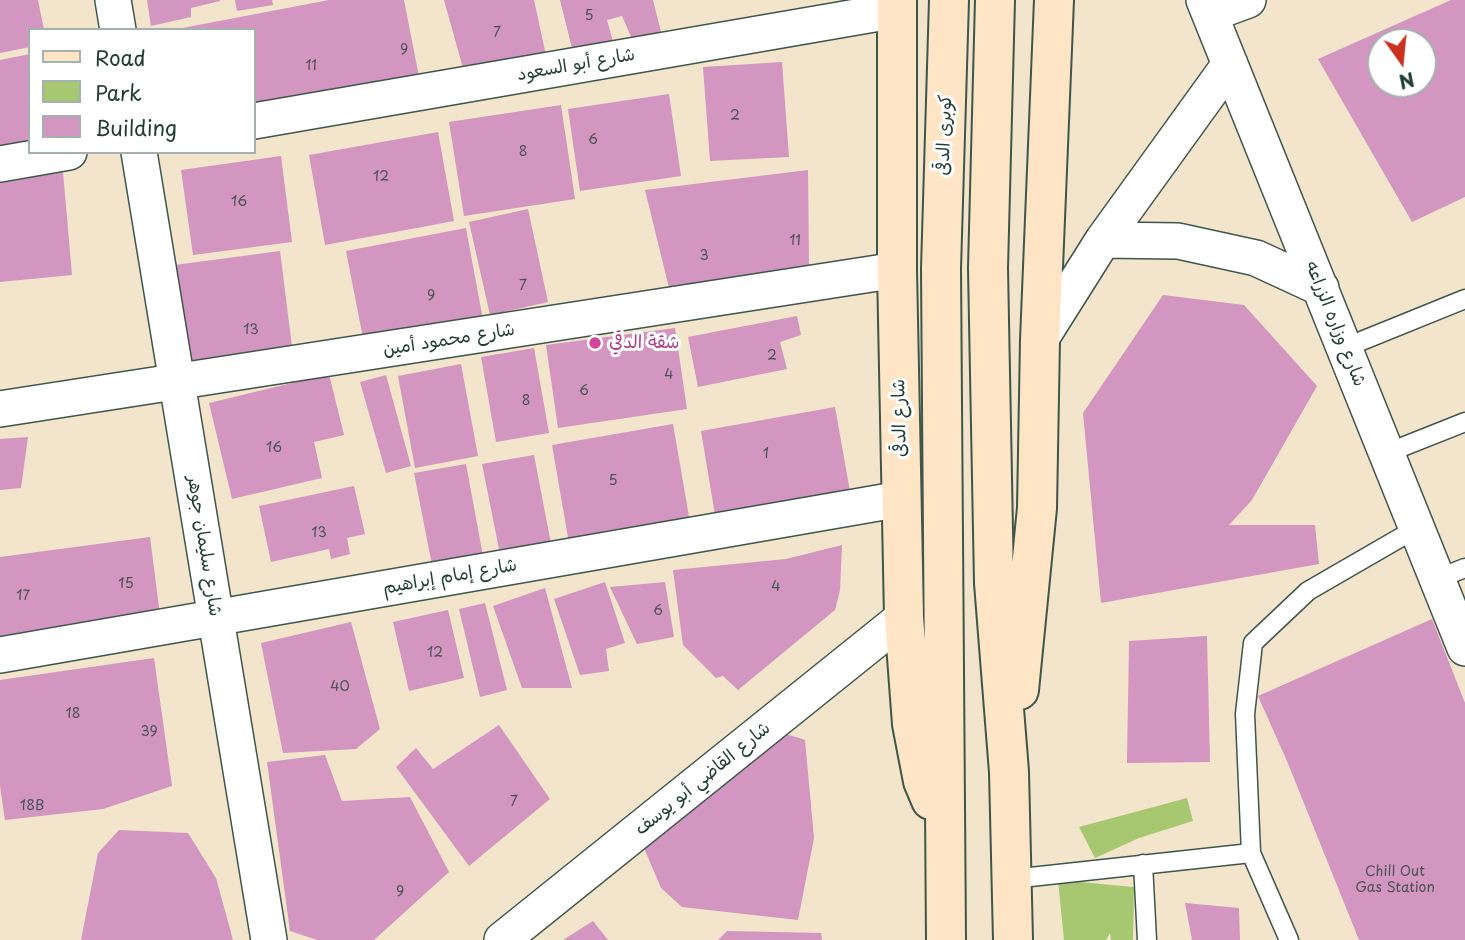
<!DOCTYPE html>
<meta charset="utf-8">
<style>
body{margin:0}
#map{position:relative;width:1465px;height:940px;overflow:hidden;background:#f2e5cb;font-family:"Playpen Sans",sans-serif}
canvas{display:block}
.legend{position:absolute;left:28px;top:28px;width:228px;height:126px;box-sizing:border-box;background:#fff;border:2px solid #a5b1ae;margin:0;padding:9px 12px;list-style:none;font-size:21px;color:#1f3d34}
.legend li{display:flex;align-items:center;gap:14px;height:35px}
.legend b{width:35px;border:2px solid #a5b1ae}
.north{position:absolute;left:1367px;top:28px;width:70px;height:70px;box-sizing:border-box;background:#fff;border:2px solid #a5b1ae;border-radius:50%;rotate:165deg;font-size:19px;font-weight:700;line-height:28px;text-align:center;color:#1f3d34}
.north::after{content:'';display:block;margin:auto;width:24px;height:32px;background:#c8321e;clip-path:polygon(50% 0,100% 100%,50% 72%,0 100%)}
</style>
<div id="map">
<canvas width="1465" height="940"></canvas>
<ul class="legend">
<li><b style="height:9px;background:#fde5c5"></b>Road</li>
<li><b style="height:19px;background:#a7c870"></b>Park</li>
<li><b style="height:19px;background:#d296c1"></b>Building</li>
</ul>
<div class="north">N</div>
</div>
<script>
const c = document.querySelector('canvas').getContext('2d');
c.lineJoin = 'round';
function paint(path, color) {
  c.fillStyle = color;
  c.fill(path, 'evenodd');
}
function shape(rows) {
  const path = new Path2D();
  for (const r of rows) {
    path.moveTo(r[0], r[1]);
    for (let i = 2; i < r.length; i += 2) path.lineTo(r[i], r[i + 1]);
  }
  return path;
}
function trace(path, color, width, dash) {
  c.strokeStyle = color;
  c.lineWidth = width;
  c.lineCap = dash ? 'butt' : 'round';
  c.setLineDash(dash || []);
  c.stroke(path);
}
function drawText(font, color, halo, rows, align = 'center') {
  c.font = font + ' "Playpen Sans","Playpen Sans Arabic",sans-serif';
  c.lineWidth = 6;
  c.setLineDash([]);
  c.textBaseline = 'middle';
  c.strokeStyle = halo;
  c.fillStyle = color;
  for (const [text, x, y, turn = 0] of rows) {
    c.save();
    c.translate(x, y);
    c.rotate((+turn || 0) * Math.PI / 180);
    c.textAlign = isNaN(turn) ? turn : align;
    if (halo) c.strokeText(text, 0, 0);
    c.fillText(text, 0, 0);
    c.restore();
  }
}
const green = shape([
 [1187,798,1193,821,1139,838,1095,858,1079,827],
 [1058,880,1134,887,1133,940,1111,940,1110,933,1106,940,1064,940]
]);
const building = shape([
 [0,0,38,0,44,30,30,30,30,47,0,53],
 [147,0,220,0,220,1,191,8,191,17,151,26],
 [235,0,272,0,273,5,237,11],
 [329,0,404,0,420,82,254,109,254,30,172,30],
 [444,0,534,0,547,60,466,79],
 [560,0,653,0,662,36,632,39,622,16,607,20,614,45,573,52],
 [1451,0,1465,0,1465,197,1412,222,1318,59],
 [1381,42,1423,42,1423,84,1381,84],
 [30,54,30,150,0,156,0,60],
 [782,62,789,157,710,161,703,67],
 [669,94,681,176,580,191,568,109],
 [561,105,575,199,464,216,449,122],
 [438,132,454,221,325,245,309,155],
 [281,156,292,242,193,255,181,170],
 [808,170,809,266,671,296,645,190],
 [63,172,72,275,0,282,0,183],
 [528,209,548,302,490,315,469,222],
 [466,228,483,320,364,343,346,251],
 [280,251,292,347,187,362,175,265],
 [1163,295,1244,305,1317,386,1252,500,1229,525,1315,525,1319,564,1101,603,1083,413],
 [797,316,801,335,780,342,787,369,698,387,688,337],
 [675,328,687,409,558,428,546,345],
 [534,348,549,433,496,442,481,357],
 [461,364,478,456,415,468,398,376],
 [329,374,344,435,314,442,322,478,232,499,209,403],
 [386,375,411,466,386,473,360,382],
 [835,407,851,497,716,521,701,431],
 [673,424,691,528,570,549,552,445],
 [28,437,21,488,0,490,0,439],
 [534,455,552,549,501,559,482,464],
 [466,464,483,556,432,565,414,473],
 [354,486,365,534,347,538,350,554,331,559,329,549,271,562,259,506],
 [150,537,161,623,0,645,0,557],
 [842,545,840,590,835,610,738,690,723,676,716,678,683,645,673,570,786,559],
 [605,582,625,643,606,649,609,671,580,675,554,599],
 [665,582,674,637,637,644,610,587],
 [545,588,572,688,522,688,493,606],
 [485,603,507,690,480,697,459,609],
 [448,610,464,678,409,691,393,622],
 [1432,619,1465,703,1465,940,1359,940,1287,761,1258,696],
 [351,622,380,729,356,749,283,753,261,643],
 [1207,636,1210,762,1127,763,1129,641],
 [154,658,172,786,103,809,5,820,0,786,0,680],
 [499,725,550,799,469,866,396,767,416,748,433,769],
 [783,733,805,740,814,838,798,920,682,907,661,888,644,848],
 [325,755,342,801,410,797,449,872,374,940,317,940,290,931,267,762],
 [119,830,188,833,216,878,233,940,81,940,98,853],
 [1185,903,1239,908,1240,940,1192,940],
 [593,921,608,940,563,940],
 [727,931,821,933,822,940,718,940]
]);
const lane = shape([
 [1344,348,1465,299],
 [1387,453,1465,422],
 [1437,579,1465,568],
 [1143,864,1147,940],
 [1012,879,1251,853],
 [1289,940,1251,853,1245,714,1253,643,1308,591,1417,528]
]);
const street = shape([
 [113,0,118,30],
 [1204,0,1465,648],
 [1210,14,1248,0],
 [254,121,897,10],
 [139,152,269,940],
 [0,164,69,152],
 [1103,240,1230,64],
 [1040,340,1103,240,1178,241,1256,258,1321,288],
 [0,409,897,270],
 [0,655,901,499],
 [502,940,904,617]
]);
const secondary = shape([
 [897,0,897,270,904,617,912,724,923,781,931,800],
 [995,0,988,268,994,583,1009,772,1013,940],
 [1019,690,1037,508,1040,340,1054,0],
 [946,940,941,269,949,0]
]);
const markers = [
 [595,343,7,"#d1479c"]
];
const numberNames = [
 ["5",589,16],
 ["7",497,33],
 ["9",404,50],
 ["11",311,66],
 ["2",735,116],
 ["6",593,140],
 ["8",523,152],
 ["12",381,177],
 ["16",239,202],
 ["11",795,241],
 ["3",704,256],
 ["7",523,286],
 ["9",431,296],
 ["13",251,330],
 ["2",772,356],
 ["4",669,375],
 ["6",584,391],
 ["8",526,401],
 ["16",274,448],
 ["1",766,454],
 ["5",613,481],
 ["13",319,533],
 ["15",126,584],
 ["4",776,587],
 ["17",23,596],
 ["6",658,611],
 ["12",435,653],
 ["40",340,687],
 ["18",73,714],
 ["39",149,732],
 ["7",514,802],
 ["18B",32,806],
 ["Chill Out",1395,872],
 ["Gas Station",1395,888],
 ["9",400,892]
];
const streetNames = [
 ["شارع أبو السعود",576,65,-10],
 ["كوبرى الدقى",945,135,-88],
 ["شارع وزاره الزراعه",1335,324,68],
 ["شارع محمود أمين",449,340,-9],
 ["شارع الدقى",900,418,-91],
 ["شارع سليمان جوهر",204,546,81],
 ["شارع إمام إبراهيم",450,577,-10],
 ["شارع القاضي أبو يوسف",703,779,-39]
];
const hotelNames = [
 ["شقة الدقي",609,343]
];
paint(green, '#a7c870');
paint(building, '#d296c1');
trace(lane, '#3f564b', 21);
trace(street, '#3f564b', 38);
trace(secondary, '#3f564b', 42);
trace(lane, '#fff', 18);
trace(street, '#fff', 35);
trace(secondary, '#fde5c5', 38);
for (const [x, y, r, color] of markers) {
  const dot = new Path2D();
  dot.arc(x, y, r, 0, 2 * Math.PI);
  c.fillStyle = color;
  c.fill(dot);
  trace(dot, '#fff', 2.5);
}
drawText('14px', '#4c5357', null, numberNames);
drawText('18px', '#1f3d34', '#fff', streetNames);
drawText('18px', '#b23c85', '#fff', hotelNames, 'left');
</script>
